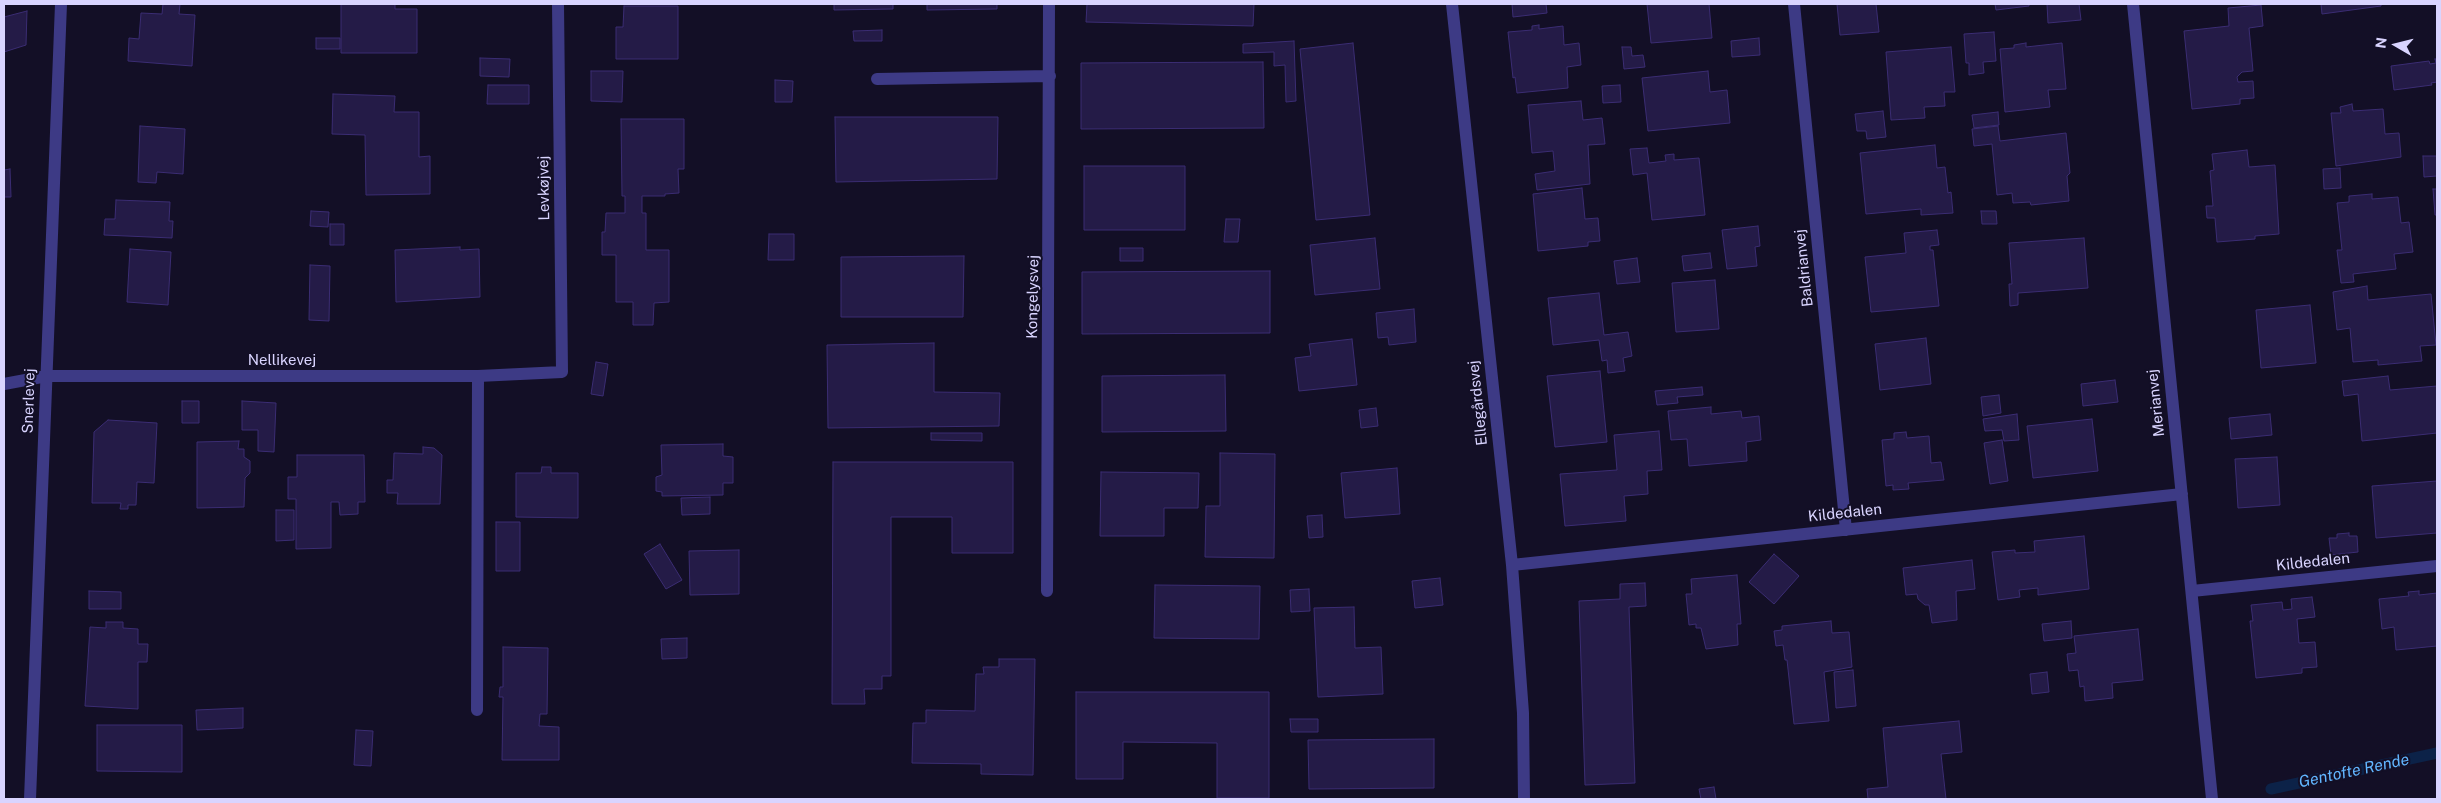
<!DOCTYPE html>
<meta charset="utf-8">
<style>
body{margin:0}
#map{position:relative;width:2441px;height:803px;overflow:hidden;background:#130f26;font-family:"Public Sans",sans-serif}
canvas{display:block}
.frame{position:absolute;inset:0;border:5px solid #d9d4ff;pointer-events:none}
.north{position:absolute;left:2371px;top:20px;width:50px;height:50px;-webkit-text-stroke:4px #130f26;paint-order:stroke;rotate:278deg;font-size:14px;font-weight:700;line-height:20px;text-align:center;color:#d9d4ff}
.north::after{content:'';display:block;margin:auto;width:18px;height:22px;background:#d9d4ff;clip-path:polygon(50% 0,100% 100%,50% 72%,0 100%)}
</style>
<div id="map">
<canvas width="2441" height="803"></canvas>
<div class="frame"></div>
<div class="north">N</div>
</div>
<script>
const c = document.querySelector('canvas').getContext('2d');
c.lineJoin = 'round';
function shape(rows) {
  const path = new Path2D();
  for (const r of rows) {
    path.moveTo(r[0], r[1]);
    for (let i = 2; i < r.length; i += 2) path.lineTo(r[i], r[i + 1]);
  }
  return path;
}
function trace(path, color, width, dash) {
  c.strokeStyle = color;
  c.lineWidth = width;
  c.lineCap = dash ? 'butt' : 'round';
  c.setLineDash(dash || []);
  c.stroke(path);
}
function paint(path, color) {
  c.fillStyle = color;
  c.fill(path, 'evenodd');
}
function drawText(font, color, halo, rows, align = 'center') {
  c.font = font + ' "Public Sans",sans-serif';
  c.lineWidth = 4;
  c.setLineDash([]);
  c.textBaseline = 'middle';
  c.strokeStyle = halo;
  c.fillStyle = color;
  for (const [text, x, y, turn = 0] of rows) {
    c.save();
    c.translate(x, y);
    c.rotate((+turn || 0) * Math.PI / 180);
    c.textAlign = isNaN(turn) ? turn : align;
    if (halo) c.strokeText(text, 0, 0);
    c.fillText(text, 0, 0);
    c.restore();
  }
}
const stream = shape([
 [2271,789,2437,753]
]);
const building = shape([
 [163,4,180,4,179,14,195,15,192,66,128,61,129,38,139,39,141,13,162,14,163,4],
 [341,4,395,4,395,9,417,9,417,53,341,53,341,4],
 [834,4,893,4,893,9,834,10,834,4],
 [927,4,997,4,997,9,927,10,927,4],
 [1087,4,1254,4,1253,26,1086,22,1087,4],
 [1512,4,1546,4,1547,13,1513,17,1512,4],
 [1647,4,1709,4,1712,38,1651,43,1647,4],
 [1837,4,1876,4,1879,32,1840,35,1837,4],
 [1995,4,2029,4,2029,6,1996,10,1995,4],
 [2047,4,2079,4,2081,20,2048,23,2047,4],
 [2321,4,2381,4,2381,6,2322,14,2321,4],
 [2261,5,2263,26,2249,28,2253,71,2242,72,2237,77,2238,82,2253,81,2254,98,2240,99,2240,104,2192,109,2184,31,2229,26,2228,8,2261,5],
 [624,6,678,6,678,59,616,59,616,27,623,27,624,6],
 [27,11,26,45,4,52,4,17,27,11],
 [1539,25,1539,29,1563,26,1564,45,1579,43,1581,65,1567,67,1568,88,1517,93,1515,77,1513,78,1508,32,1532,30,1532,26,1539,25],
 [882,30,882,41,854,41,853,31,882,30],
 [1994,32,1996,61,1983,62,1984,73,1969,75,1969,63,1966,63,1964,34,1994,32],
 [316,38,340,38,340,49,316,49,316,38],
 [1759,38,1760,55,1732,57,1731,41,1759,38],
 [1294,41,1296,101,1286,102,1285,65,1274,66,1274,52,1243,53,1243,44,1294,41],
 [1353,43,1370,215,1316,220,1300,49,1353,43],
 [2026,43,2026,47,2062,43,2066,89,2048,90,2050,107,2005,112,2000,49,2014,48,2014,45,2026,43],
 [1622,47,1631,47,1632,56,1643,55,1645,67,1624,69,1622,47],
 [1951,47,1955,92,1944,92,1945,106,1924,107,1925,118,1891,120,1886,52,1951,47],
 [480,58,510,59,509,77,480,76,480,58],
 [2435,59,2437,59,2437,82,2431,83,2432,85,2394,90,2391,66,2429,61,2430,64,2436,63,2435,59],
 [1263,62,1264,128,1081,129,1081,63,1263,62],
 [591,71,623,71,622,102,591,101,591,71],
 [1708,71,1710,92,1727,90,1730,123,1648,131,1642,78,1708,71],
 [775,80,793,81,792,102,775,102,775,80],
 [488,85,529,85,529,104,487,104,488,85],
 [1620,85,1621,102,1603,103,1602,86,1620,85],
 [333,94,395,96,394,112,419,112,419,157,430,156,430,194,366,195,365,135,332,134,333,94],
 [1581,101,1583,120,1602,118,1605,144,1588,145,1590,184,1537,190,1535,174,1555,171,1553,151,1532,153,1528,105,1581,101],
 [2352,104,2353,111,2383,109,2385,134,2399,133,2401,157,2336,166,2331,113,2341,113,2340,107,2352,104],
 [1883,111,1886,137,1867,139,1866,131,1857,131,1855,114,1883,111],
 [1998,112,1999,125,1974,128,1972,115,1998,112],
 [835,117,998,117,997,179,836,182,835,117],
 [621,119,684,119,684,169,678,169,679,193,665,194,665,196,642,196,642,213,646,213,646,250,669,250,669,302,654,303,653,325,633,325,633,302,616,302,616,255,602,255,602,232,605,232,606,213,625,213,625,196,622,196,621,119],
 [140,126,185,129,183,174,157,172,156,183,138,182,140,126],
 [1998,126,2000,141,2066,133,2070,173,2067,176,2069,201,2031,205,2030,202,2013,203,2012,193,1997,195,1992,144,1974,146,1972,129,1998,126],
 [1935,145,1937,168,1945,167,1948,193,1951,192,1953,213,1921,215,1921,209,1866,214,1860,153,1935,145],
 [1647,148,1649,163,1666,161,1665,155,1674,154,1674,160,1699,158,1705,215,1652,220,1647,173,1633,175,1630,149,1647,148],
 [2247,150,2249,167,2275,165,2279,234,2255,236,2255,239,2217,242,2215,218,2207,218,2206,206,2213,206,2210,171,2214,170,2212,154,2247,150],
 [2423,156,2437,156,2437,176,2424,177,2423,156],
 [1084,166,1185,166,1185,230,1084,230,1084,166],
 [2340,168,2341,188,2324,189,2323,169,2340,168],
 [10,169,11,197,4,197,4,170,10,169],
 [1582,188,1585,219,1598,218,1600,241,1588,242,1588,246,1538,251,1533,194,1582,188],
 [2433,189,2437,189,2437,215,2435,215,2433,189],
 [2372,194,2372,199,2398,197,2401,223,2409,222,2413,252,2394,254,2396,269,2353,274,2354,282,2341,283,2337,250,2342,250,2337,203,2349,202,2349,196,2372,194],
 [116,200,170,202,169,221,173,221,172,238,104,235,105,219,115,219,116,200],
 [311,211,329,212,328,227,310,226,311,211],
 [1981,211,1996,211,1997,224,1982,224,1981,211],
 [1226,219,1240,219,1238,242,1224,242,1226,219],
 [330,224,344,224,344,245,330,245,330,224],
 [1758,226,1760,246,1755,247,1757,266,1727,269,1722,230,1758,226],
 [1937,230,1939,245,1930,246,1930,250,1933,250,1939,306,1871,312,1865,257,1906,253,1904,233,1937,230],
 [769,234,794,234,794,260,768,260,769,234],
 [1375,238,1380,289,1315,295,1310,245,1375,238],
 [2084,238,2088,288,2018,293,2018,305,2010,306,2009,284,2012,284,2009,243,2084,238],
 [460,247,460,250,479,249,480,297,396,302,395,250,460,247],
 [1120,248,1143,248,1143,261,1120,261,1120,248],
 [130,249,171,252,168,305,127,302,130,249],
 [1710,253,1712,268,1684,271,1682,256,1710,253],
 [964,256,963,317,841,317,841,257,964,256],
 [1637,258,1640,282,1617,284,1614,261,1637,258],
 [310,265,330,266,329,321,309,320,310,265],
 [1270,271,1270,333,1082,334,1082,272,1270,271],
 [1715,280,1719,329,1676,332,1672,283,1715,280],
 [2367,286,2368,300,2431,294,2436,345,2420,346,2422,361,2378,365,2378,360,2353,362,2350,328,2337,330,2333,292,2367,286],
 [1599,293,1604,335,1628,332,1632,356,1623,358,1625,371,1608,373,1607,360,1602,361,1599,340,1553,345,1548,298,1599,293],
 [2310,305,2316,363,2261,368,2256,310,2310,305],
 [1414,309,1416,342,1389,345,1388,337,1378,338,1376,313,1414,309],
 [1926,338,1931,384,1880,390,1875,344,1926,338],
 [1352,339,1357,385,1299,391,1295,358,1311,356,1309,344,1352,339],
 [934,343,934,392,1000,393,999,426,828,428,827,345,934,343],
 [596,362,608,364,603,396,591,394,596,362],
 [1600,371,1607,442,1555,447,1547,376,1600,371],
 [1225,375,1226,431,1102,432,1102,376,1225,375],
 [2388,376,2390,390,2437,386,2437,433,2362,441,2358,394,2344,396,2342,381,2388,376],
 [2115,380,2118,402,2083,406,2081,384,2115,380],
 [1702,387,1703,395,1677,397,1678,403,1657,405,1655,391,1702,387],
 [1999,395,2001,413,1983,416,1981,397,1999,395],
 [182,401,199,401,199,423,182,423,182,401],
 [242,401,276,403,274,452,258,451,258,430,242,430,242,401],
 [1711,407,1711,414,1741,411,1742,418,1759,416,1761,440,1746,442,1747,461,1689,466,1687,439,1671,440,1668,411,1711,407],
 [1376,408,1378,426,1361,428,1359,410,1376,408],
 [2017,414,2019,440,2004,441,2002,430,1985,431,1983,419,2017,414],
 [2270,414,2272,435,2231,439,2229,418,2270,414],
 [2092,419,2098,471,2033,478,2027,426,2092,419],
 [108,420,157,423,154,483,137,482,136,505,128,505,128,509,120,509,121,503,92,503,94,432,108,420],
 [1659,431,1662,470,1647,471,1648,494,1624,496,1626,521,1565,526,1560,474,1617,470,1614,435,1659,431],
 [1906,432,1907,438,1929,436,1931,463,1941,462,1944,480,1908,483,1909,489,1893,490,1893,485,1886,486,1882,440,1894,439,1894,433,1906,432],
 [931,433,982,433,982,441,931,440,931,433],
 [2002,440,2008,481,1990,484,1984,443,2002,440],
 [239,441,238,449,244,449,244,457,250,461,250,473,245,478,244,507,197,508,197,442,239,441],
 [723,444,723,456,733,457,733,483,723,483,723,495,662,496,662,492,656,491,656,477,662,475,661,445,723,444],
 [423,447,434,448,442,455,440,504,397,504,398,493,387,493,387,480,393,480,394,453,423,454,423,447],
 [1220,453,1275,454,1274,558,1205,557,1206,506,1220,506,1220,453],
 [297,455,364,455,365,502,358,502,358,514,340,515,339,502,331,502,331,548,296,549,296,499,288,499,288,477,297,477,297,455],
 [2277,457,2280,505,2238,508,2235,459,2277,457],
 [833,462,1013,462,1013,553,952,553,952,517,891,517,891,676,882,676,882,689,864,689,865,704,832,704,833,462],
 [542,467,551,467,551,473,578,473,578,518,516,517,516,473,541,473,542,467],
 [1397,468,1400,514,1345,518,1341,473,1397,468],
 [1101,472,1199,473,1198,508,1164,508,1164,536,1100,536,1101,472],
 [2437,481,2437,533,2376,538,2372,486,2437,481],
 [710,497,710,514,682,515,681,498,710,497],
 [276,510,294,510,294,540,276,541,276,510],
 [1322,515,1323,537,1309,538,1307,516,1322,515],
 [496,522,520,522,520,571,496,571,496,522],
 [2349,533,2349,536,2357,536,2358,552,2331,555,2329,538,2337,538,2337,534,2349,533],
 [2084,536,2089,589,2038,595,2038,588,2019,590,2020,597,1998,600,1992,552,2015,550,2015,553,2035,552,2034,541,2084,536],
 [660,544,682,580,666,589,644,554,660,544],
 [739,550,739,594,690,595,689,551,739,550],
 [1774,554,1799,576,1774,604,1749,582,1774,554],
 [1972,560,1975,589,1956,591,1957,620,1932,623,1929,605,1925,605,1918,599,1917,594,1906,595,1903,568,1972,560],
 [1737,575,1741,624,1737,624,1738,645,1706,649,1701,628,1696,628,1696,624,1689,625,1686,594,1692,594,1691,579,1737,575],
 [1440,578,1443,605,1415,608,1412,581,1440,578],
 [1645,583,1646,606,1629,607,1635,783,1585,785,1579,601,1620,599,1620,584,1645,583],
 [1155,585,1260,586,1259,639,1154,638,1155,585],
 [1309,589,1310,611,1291,612,1290,590,1309,589],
 [89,591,121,592,121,609,89,609,89,591],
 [2419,591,2419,595,2437,593,2437,646,2396,650,2394,627,2382,629,2379,599,2409,596,2408,592,2419,591],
 [2312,597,2315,617,2297,619,2299,643,2315,642,2317,667,2302,668,2302,673,2256,678,2250,621,2253,621,2251,605,2282,602,2283,610,2292,609,2291,599,2312,597],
 [1354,607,1355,648,1381,647,1383,694,1318,697,1314,608,1354,607],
 [1831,621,1832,633,1849,632,1852,667,1824,672,1829,721,1794,724,1787,660,1785,660,1783,645,1776,646,1774,631,1782,630,1782,626,1831,621],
 [2071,621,2072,638,2044,641,2042,624,2071,621],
 [106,622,123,622,123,628,138,629,138,644,148,644,147,662,138,662,138,709,85,706,90,627,106,628,106,622],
 [2138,629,2143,680,2112,683,2113,698,2085,701,2084,686,2080,687,2078,670,2069,671,2067,654,2076,653,2074,636,2138,629],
 [687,638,687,658,662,659,661,639,687,638],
 [503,647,548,648,547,714,540,714,539,726,559,727,559,760,502,760,503,697,499,697,500,687,503,687,503,647],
 [999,659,1035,659,1033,775,981,774,981,764,912,763,913,723,926,723,926,710,975,711,976,674,984,674,983,667,999,667,999,659],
 [1853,670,1856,706,1836,708,1834,672,1853,670],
 [2047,672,2049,692,2032,694,2030,674,2047,672],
 [1076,692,1269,692,1269,798,1217,798,1217,743,1123,742,1123,779,1076,779,1076,692],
 [243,708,243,728,197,730,196,710,243,708],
 [1290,719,1318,719,1318,732,1291,732,1290,719],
 [1959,721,1962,752,1941,754,1946,799,1868,799,1867,789,1888,787,1883,728,1959,721],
 [97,725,182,725,182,772,97,771,97,725],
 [356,730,373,731,371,766,354,765,356,730],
 [1434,739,1434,788,1309,789,1308,740,1434,739],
 [1714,787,1716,799,1701,799,1699,789,1714,787]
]);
const minor = shape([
 [1452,4,1512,565,1523,713,1524,799],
 [1794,4,1846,530],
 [2133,4,2212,799],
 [877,79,1050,76],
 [4,384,47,376,478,376,562,372,558,4],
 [1512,565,2182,494],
 [1047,591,1049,4],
 [2192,591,2437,566],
 [477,710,478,376],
 [30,799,61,4]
]);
const streetNames = [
 ["Levkøjvej",544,188,-91],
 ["Baldrianvej",1804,268,-96],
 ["Kongelysvej",1033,297,-89],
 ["Nellikevej",282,360],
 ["Snerlevej",29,401,-88],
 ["Ellegårdsvej",1478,403,-96],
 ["Merianvej",2156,403,-96],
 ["Kildedalen",1845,513,-6],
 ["Kildedalen",2313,562,-6]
];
const waterNames = [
 ["Gentofte Rende",2354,771,-12]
];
trace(stream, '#0c2248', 11);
paint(building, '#241b47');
trace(building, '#3b2d73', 1);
trace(minor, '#3d3a85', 12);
drawText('15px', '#d9d4ff', '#130f26', streetNames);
drawText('italic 16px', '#62b6ff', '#130f26', waterNames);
</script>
